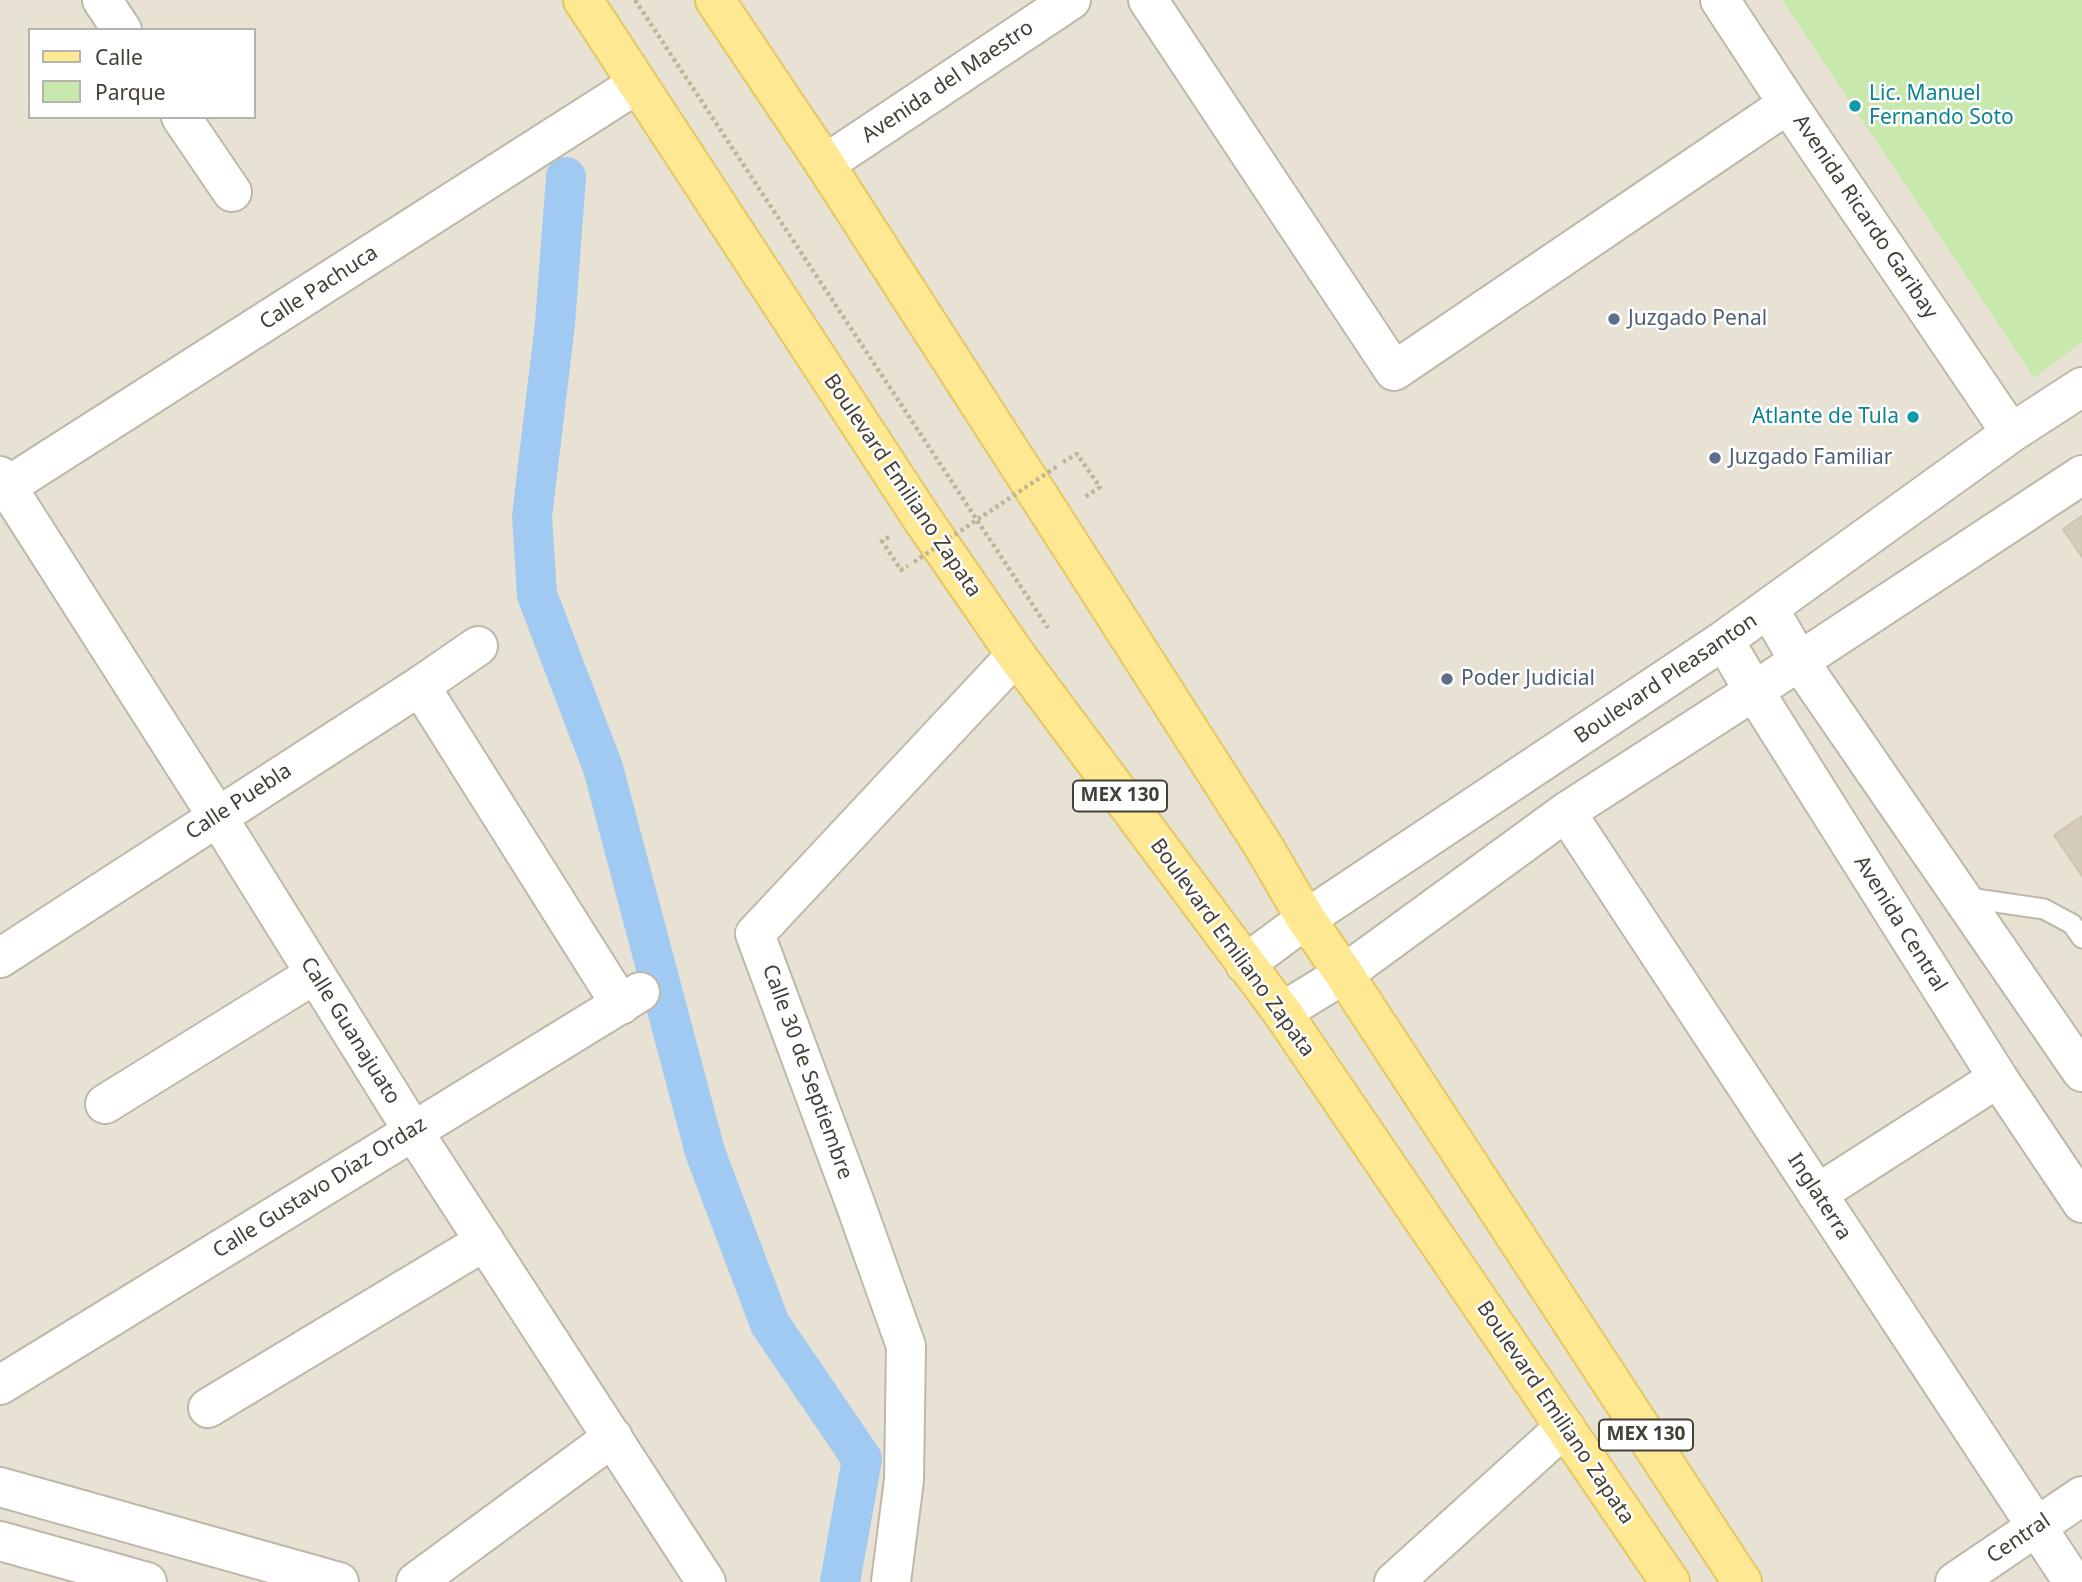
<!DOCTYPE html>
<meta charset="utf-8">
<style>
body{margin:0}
#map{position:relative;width:2082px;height:1582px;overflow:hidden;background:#f3f0e5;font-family:"Noto Sans",sans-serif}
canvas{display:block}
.legend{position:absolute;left:28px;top:28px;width:228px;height:91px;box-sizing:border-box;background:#fff;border:2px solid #b5b3ae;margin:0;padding:9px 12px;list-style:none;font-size:21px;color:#454035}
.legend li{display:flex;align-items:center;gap:14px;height:35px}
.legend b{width:35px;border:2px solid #b5b3ae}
</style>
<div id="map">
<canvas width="2082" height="1582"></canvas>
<ul class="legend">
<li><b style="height:9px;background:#ffe892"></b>Calle</li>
<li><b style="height:19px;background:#c9e8ad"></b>Parque</li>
</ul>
</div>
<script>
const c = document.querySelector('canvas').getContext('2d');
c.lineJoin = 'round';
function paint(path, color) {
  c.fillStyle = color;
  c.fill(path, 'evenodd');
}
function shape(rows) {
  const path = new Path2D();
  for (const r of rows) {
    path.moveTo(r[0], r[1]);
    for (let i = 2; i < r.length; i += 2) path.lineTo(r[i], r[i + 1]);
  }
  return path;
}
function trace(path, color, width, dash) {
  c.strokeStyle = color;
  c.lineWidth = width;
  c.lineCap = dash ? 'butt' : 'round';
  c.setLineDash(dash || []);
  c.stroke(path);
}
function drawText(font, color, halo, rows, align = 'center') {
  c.font = font + ' "Noto Sans",sans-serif';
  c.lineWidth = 5;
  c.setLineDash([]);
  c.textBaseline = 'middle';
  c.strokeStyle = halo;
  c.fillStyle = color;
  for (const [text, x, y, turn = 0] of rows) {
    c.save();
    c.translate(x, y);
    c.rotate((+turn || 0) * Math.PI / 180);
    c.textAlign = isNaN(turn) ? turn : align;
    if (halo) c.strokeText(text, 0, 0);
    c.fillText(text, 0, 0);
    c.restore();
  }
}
const residential = shape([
 [0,0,2082,0,2082,1582,0,1582],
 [30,30,254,30,254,117,30,117]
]);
const green = shape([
 [1782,0,2082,0,2082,342,2034,378]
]);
const canal = shape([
 [566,177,555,324,532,516,537,595,603,768,705,1152,770,1324,862,1459,840,1582]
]);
const building = shape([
 [2082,516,2082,557,2063,529,2082,516],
 [2082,816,2082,876,2054,835,2082,816]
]);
const path = shape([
 [635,0,1048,628],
 [1063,462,1077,454,1100,487,1085,497],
 [889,537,882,541,901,570,908,566]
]);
const service = shape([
 [1962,897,2044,909,2072,924,2082,938]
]);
const minor = shape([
 [102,0,122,30],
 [1148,0,1394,371,1788,104],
 [1720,0,1788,104,2011,433],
 [181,117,232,192],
 [825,164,1071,0],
 [0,476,217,816,413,1131,706,1582],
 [0,491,637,84],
 [1769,609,1799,661,2082,1072],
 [1724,640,1754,691,1998,1078,2082,1203],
 [420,686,621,1005],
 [1566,812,2073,1582],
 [0,958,420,686,478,646],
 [1245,964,1306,919,1724,640,2011,433,2082,387],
 [1282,1012,1344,974,1566,812,1754,691,2082,475],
 [105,1104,315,974],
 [1817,1194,1998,1078],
 [0,1385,640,992],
 [208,1408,485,1241],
 [0,1487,339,1582],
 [0,1541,147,1582],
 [416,1582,613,1437],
 [891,1582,904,1480,906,1346,855,1203,755,934,1016,655],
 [1394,1582,1565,1427],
 [1955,1582,2082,1496]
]);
const primary = shape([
 [583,0,921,517,1016,655,1282,1012,1670,1582],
 [715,0,825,164,1053,518,1264,847,1306,919,1344,974,1742,1582]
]);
const pathBridge = shape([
 [914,562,1059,465]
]);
const markers = [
 [1855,106,7,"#0f9aa8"],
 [1614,319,7,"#5c6f8a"],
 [1913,417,7,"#0f9aa8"],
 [1715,458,7,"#5c6f8a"],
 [1447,679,7,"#5c6f8a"]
];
const shields = [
 [1120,796,94],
 [1646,1435,94]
];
const shieldNames = [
 ["MEX 130",1120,796],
 ["MEX 130",1646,1435]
];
const streetNames = [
 ["Avenida del Maestro",948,82,-34],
 ["Avenida Ricardo Garibay",1865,217,56],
 ["Calle Pachuca",319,288,-33],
 ["Boulevard Emiliano Zapata",902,486,56],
 ["Boulevard Pleasanton",1666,679,-34],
 ["Calle Puebla",239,802,-33],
 ["Avenida Central",1900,924,58],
 ["Boulevard Emiliano Zapata",1232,948,54],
 ["Calle Guanajuato",350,1031,58],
 ["Calle 30 de Septiembre",807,1072,70],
 ["Calle Gustavo Díaz Ordaz",320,1188,-32],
 ["Inglaterra",1819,1197,57],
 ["Boulevard Emiliano Zapata",1555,1413,56],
 ["Central",2019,1539,-34]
];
const cultureNames = [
 ["Lic. Manuel",1869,94],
 ["Fernando Soto",1869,118],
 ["Atlante de Tula",1899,417,"right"]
];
const serviceNames = [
 ["Juzgado Penal",1628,319],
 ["Juzgado Familiar",1729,458],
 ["Poder Judicial",1461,679]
];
paint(residential, '#e7e2d3');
paint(green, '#c9e8ad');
trace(canal, '#a0caf1', 40);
paint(building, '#d5ccbb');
trace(building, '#cfc5ae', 2);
trace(service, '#beb8a8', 23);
trace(minor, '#beb8a8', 42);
trace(primary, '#e5c762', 42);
trace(path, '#c0b599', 4.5, [3.5, 3.5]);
trace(service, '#fff', 19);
trace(minor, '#fff', 38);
trace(primary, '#ffe892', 38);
trace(pathBridge, '#c0b599', 4.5, [3.5, 3.5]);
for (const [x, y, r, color] of markers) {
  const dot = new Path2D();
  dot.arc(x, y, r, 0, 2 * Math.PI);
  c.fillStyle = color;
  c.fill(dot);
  trace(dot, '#fff', 2.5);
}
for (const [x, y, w] of shields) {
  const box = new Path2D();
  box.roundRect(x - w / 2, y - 15.5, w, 31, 5);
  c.fillStyle = '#fff';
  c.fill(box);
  trace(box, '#454035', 2);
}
drawText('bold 19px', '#454035', null, shieldNames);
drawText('21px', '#454035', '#fff', streetNames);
drawText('21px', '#0d838f', '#fff', cultureNames, 'left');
drawText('21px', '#4e5e75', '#fff', serviceNames, 'left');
</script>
